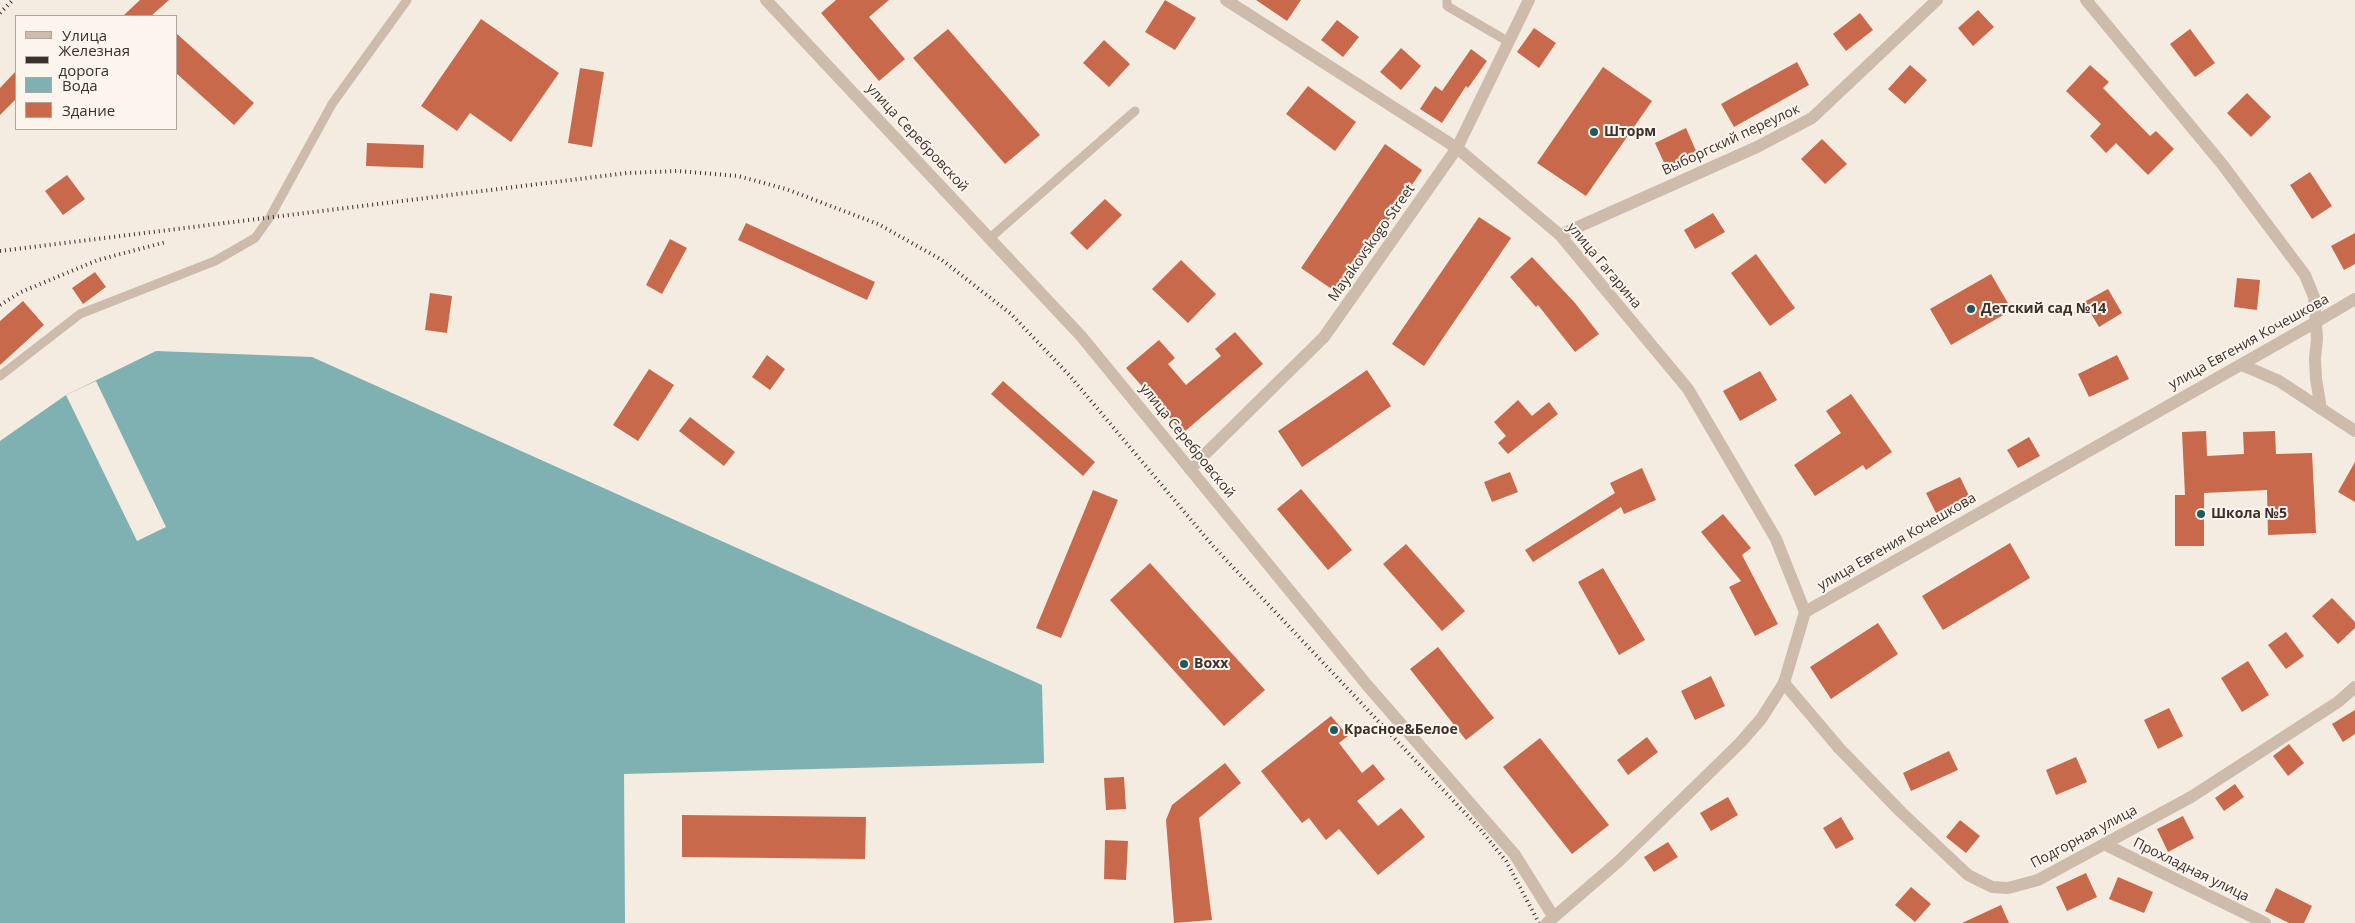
<!DOCTYPE html>
<meta charset="utf-8">
<style>
body{margin:0}
#map{position:relative;width:2355px;height:923px;overflow:hidden;background:#f4ebe1;font-family:"Open Sans",sans-serif}
canvas{display:block}
.legend{position:absolute;left:15px;top:15px;width:162px;height:115px;box-sizing:border-box;background:#fbf5ee;border:1px solid #aea6a0;margin:0;padding:6px 9px;list-style:none;font-size:15px;color:#3b302b}
.legend li{display:flex;align-items:center;gap:10px;height:25px}
.legend b{width:25px;border:1px solid #aea6a0}
</style>
<div id="map">
<canvas width="2355" height="923"></canvas>
<ul class="legend">
<li><b style="height:6px;background:#cdbbac"></b>Улица</li>
<li><b style="height:6px;background:#3b302b"></b>Железная дорога</li>
<li><b style="height:14px;background:#7fb0b2"></b>Вода</li>
<li><b style="height:14px;background:#c8694b"></b>Здание</li>
</ul>
</div>
<script>
const c = document.querySelector('canvas').getContext('2d');
c.lineJoin = 'round';
function paint(path, color) {
  c.fillStyle = color;
  c.fill(path, 'evenodd');
}
function shape(rows) {
  const path = new Path2D();
  for (const r of rows) {
    path.moveTo(r[0], r[1]);
    for (let i = 2; i < r.length; i += 2) path.lineTo(r[i], r[i + 1]);
  }
  return path;
}
function trace(path, color, width, dash) {
  c.strokeStyle = color;
  c.lineWidth = width;
  c.lineCap = dash ? 'butt' : 'round';
  c.setLineDash(dash || []);
  c.stroke(path);
}
function drawText(font, color, halo, rows, align = 'center') {
  c.font = font + ' "Open Sans",sans-serif';
  c.lineWidth = 4;
  c.setLineDash([]);
  c.textBaseline = 'middle';
  c.strokeStyle = halo;
  c.fillStyle = color;
  for (const [text, x, y, turn = 0] of rows) {
    c.save();
    c.translate(x, y);
    c.rotate((+turn || 0) * Math.PI / 180);
    c.textAlign = isNaN(turn) ? turn : align;
    if (halo) c.strokeText(text, 0, 0);
    c.fillText(text, 0, 0);
    c.restore();
  }
}
const water = shape([
 [156,351,312,357,1042,685,1044,763,624,774,625,923,0,923,0,441,66,395]
]);
const pier = shape([
 [96,381,166,527,137,541,66,395]
]);
const building = shape([
 [140,0,169,0,151,16,123,16],
 [836,0,889,0,869,17,905,59,879,81,821,13],
 [1165,0,1196,18,1175,50,1145,32],
 [1256,0,1301,0,1287,21],
 [1978,10,1994,27,1973,46,1958,28],
 [1860,13,1873,30,1846,51,1833,34],
 [481,19,559,73,511,142,470,113,457,131,421,106],
 [1337,20,1359,37,1343,57,1321,40],
 [1534,28,1556,43,1539,68,1517,52],
 [948,29,1040,135,1005,164,913,58],
 [2190,29,2215,63,2195,77,2170,44],
 [176,33,254,103,234,125,176,73],
 [1104,40,1130,64,1109,87,1083,63],
 [1401,48,1421,66,1401,90,1380,72],
 [1471,49,1487,61,1468,88,1466,86,1442,123,1420,109,1435,86,1442,91],
 [1797,62,1809,85,1734,127,1721,104],
 [1910,65,1927,80,1905,104,1888,89],
 [2090,65,2109,82,2103,88,2150,136,2156,131,2174,149,2148,175,2116,143,2106,153,2090,136,2101,124,2066,91],
 [1603,67,1652,101,1586,196,1537,163],
 [580,68,604,72,592,147,568,143],
 [16,71,16,99,0,115,0,88],
 [1308,86,1356,122,1335,151,1286,114],
 [2247,93,2271,117,2251,137,2227,113],
 [1686,128,1697,153,1666,167,1655,143],
 [1822,139,1847,164,1825,184,1801,159],
 [367,143,424,145,423,168,366,166],
 [1385,144,1422,170,1339,294,1301,268],
 [2310,172,2332,206,2312,219,2290,185],
 [67,175,85,199,63,215,45,191],
 [1105,199,1122,215,1087,250,1070,233],
 [1713,213,1725,232,1695,249,1684,230],
 [1479,217,1511,238,1424,366,1392,344],
 [746,223,875,282,867,300,738,240],
 [2355,233,2355,264,2344,270,2331,246],
 [670,239,687,248,662,294,646,285],
 [1756,254,1795,308,1770,326,1731,273],
 [1532,257,1575,303,1599,334,1575,352,1538,305,1536,307,1510,277],
 [1181,260,1216,294,1188,323,1152,289],
 [95,272,106,287,83,304,72,288],
 [1991,274,2012,310,1951,345,1930,309],
 [2237,278,2260,280,2257,310,2234,307],
 [2108,289,2122,313,2099,327,2084,302],
 [430,293,452,296,447,333,425,330],
 [23,301,44,325,0,365,0,321],
 [1235,332,1263,364,1183,433,1126,368,1159,340,1175,358,1168,364,1186,385,1221,356,1215,349],
 [767,355,785,369,770,390,752,377],
 [2117,355,2129,379,2089,397,2078,374],
 [649,369,674,385,638,441,613,425],
 [1367,370,1391,406,1302,467,1278,431],
 [1760,371,1777,400,1740,421,1723,391],
 [1003,381,1095,462,1083,476,991,394],
 [1851,394,1892,452,1866,470,1863,465,1815,496,1794,465,1841,433,1826,411],
 [1518,400,1532,416,1549,402,1558,414,1508,454,1498,443,1506,436,1494,422],
 [690,417,735,452,724,466,679,431],
 [2206,431,2207,456,2244,454,2243,432,2275,431,2276,454,2312,453,2316,533,2268,535,2267,490,2204,493,2204,546,2175,546,2175,495,2185,495,2182,432],
 [2029,437,2040,456,2018,468,2007,450],
 [2355,462,2355,502,2338,492],
 [1642,468,1656,500,1624,514,1621,507,1533,562,1525,550,1615,493,1610,483],
 [1510,472,1518,492,1492,502,1484,482],
 [1960,477,1973,504,1940,521,1926,493],
 [1301,489,1352,550,1328,570,1277,509],
 [1093,490,1118,500,1061,638,1036,628],
 [1723,514,1751,548,1742,555,1778,624,1755,636,1729,587,1741,581,1701,532],
 [2010,543,2030,578,1943,630,1922,596],
 [1406,544,1465,611,1442,631,1383,564],
 [1150,563,1265,690,1224,726,1110,600],
 [1603,568,1645,640,1619,655,1578,582],
 [2332,598,2355,622,2355,628,2338,644,2312,616],
 [1878,623,1898,654,1831,699,1810,667],
 [2286,632,2304,656,2286,669,2268,645],
 [1438,647,1494,718,1466,740,1410,669],
 [2248,661,2269,695,2242,712,2221,678],
 [1711,676,1725,706,1695,720,1681,691],
 [2169,708,2183,736,2158,749,2144,720],
 [2355,710,2355,734,2343,742,2332,724],
 [1331,716,1348,736,1339,743,1362,773,1373,764,1385,779,1357,801,1378,826,1401,808,1425,837,1378,875,1339,829,1326,840,1309,818,1302,823,1261,771],
 [1647,737,1658,752,1628,775,1617,760],
 [1540,738,1609,825,1572,854,1503,767],
 [2289,744,2304,763,2288,776,2273,756],
 [1949,751,1958,770,1911,791,1903,773],
 [2076,757,2087,782,2056,795,2046,770],
 [1225,763,1241,783,1199,818,1212,920,1174,923,1166,820,1172,805],
 [1124,777,1126,809,1106,810,1104,778],
 [2235,784,2244,797,2224,811,2215,798],
 [1728,797,1738,815,1711,831,1700,813],
 [682,815,866,817,865,859,682,857],
 [2183,816,2194,838,2168,852,2157,829],
 [1841,817,1854,839,1836,849,1823,828],
 [1960,820,1980,836,1966,853,1946,837],
 [1105,840,1128,841,1126,880,1104,879],
 [1668,842,1678,857,1654,872,1644,857],
 [2086,873,2097,897,2067,911,2056,887],
 [2118,877,2153,892,2144,913,2109,899],
 [1911,887,1931,904,1915,922,1895,905],
 [2276,888,2312,906,2304,923,2289,923,2265,911],
 [2001,905,2009,923,1962,923]
]);
const service = shape([
 [1447,0,1447,6,1509,42],
 [990,238,1135,111],
 [0,376,80,314,215,261,255,238,270,217,332,104,407,0]
]);
const minor = shape([
 [1560,235,1757,147,1812,118,1937,0],
 [2316,322,2355,299],
 [1190,469,1324,337,1457,148,1529,0],
 [1784,683,1839,748,1901,812,1968,875,1992,887,2008,888,2038,880,2191,797,2338,702,2355,687],
 [2104,844,2265,923]
]);
const tertiary = shape([
 [766,0,1081,336,1367,685,1515,855,1553,916],
 [1226,0,1457,148,1560,235,1688,389,1776,539,1805,612],
 [2086,0,2222,164,2305,275,2314,297,2317,339,2315,358,2316,379,2321,409],
 [2242,365,2279,381,2355,431],
 [1547,923,1619,861,1740,743,1761,719,1784,683,1805,612,2316,322]
]);
const rail = shape([
 [0,13,13,0],
 [0,251,627,173,678,171,738,176,786,189,878,224,942,260,1011,314,1070,376,1213,546,1480,829,1506,861,1539,923],
 [0,305,21,292,98,260,166,242]
]);
const markers = [
 [1594,132,5,"#1f5a5e"],
 [1971,309,5,"#1f5a5e"],
 [2201,514,5,"#1f5a5e"],
 [1184,664,5,"#1f5a5e"],
 [1334,730,5,"#1f5a5e"]
];
const poiNames = [
 ["Шторм",1604,132],
 ["Детский сад №14",1981,309],
 ["Школа №5",2211,514],
 ["Boxx",1194,664],
 ["Красное&Белое",1344,730]
];
const streetNames = [
 ["улица Серебровской",917,138,47],
 ["Выборгский переулок",1731,140,-25],
 ["Mayakovskogo Street",1372,243,-55],
 ["улица Гагарина",1604,266,50],
 ["улица Евгения Кочешкова",2249,342,-29],
 ["улица Серебровской",1187,441,51],
 ["улица Евгения Кочешкова",1897,542,-30],
 ["Подгорная улица",2084,837,-28],
 ["Прохладная улица",2191,870,26]
];
paint(water, '#7fb0b2');
paint(pier, '#f4ebe1');
paint(building, '#c8694b');
trace(service, '#cdbbac', 9);
trace(minor, '#cdbbac', 12);
trace(tertiary, '#cdbbac', 12);
trace(rail, '#3b302b', 4, [1, 4]);
for (const [x, y, r, color] of markers) {
  const dot = new Path2D();
  dot.arc(x, y, r, 0, 2 * Math.PI);
  c.fillStyle = color;
  c.fill(dot);
  trace(dot, '#fbf5ee', 2);
}
drawText('bold 14px', '#3b302b', '#fbf5ee', poiNames, 'left');
drawText('14px', '#3b302b', '#fbf5ee', streetNames);
</script>
